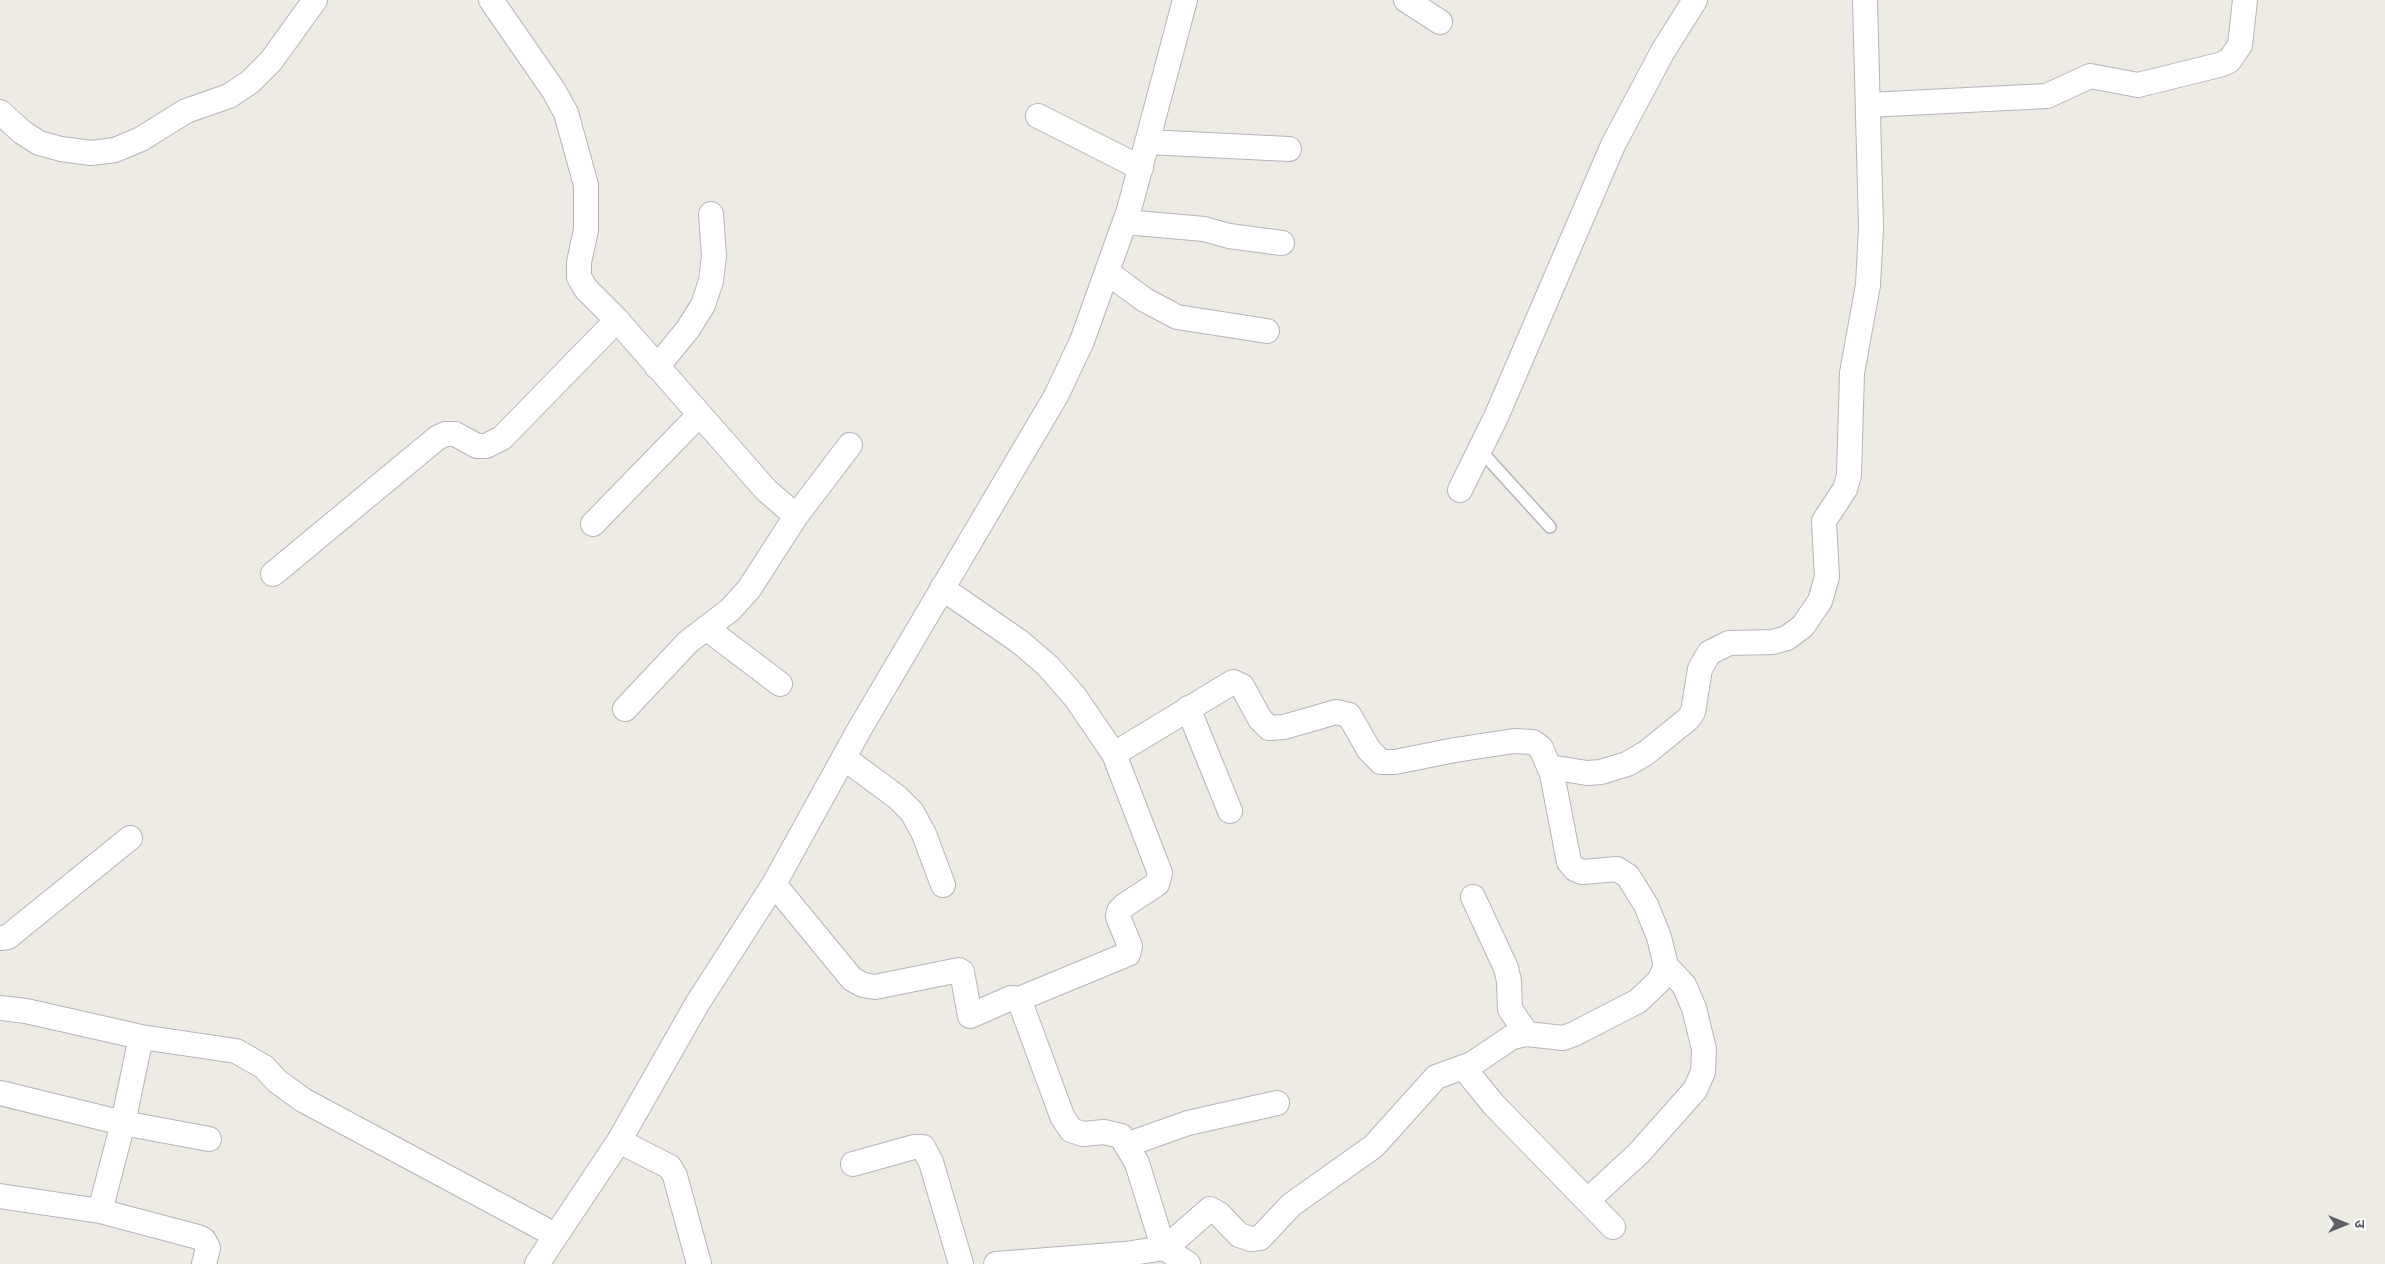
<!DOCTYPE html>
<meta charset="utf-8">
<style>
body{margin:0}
#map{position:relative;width:2385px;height:1264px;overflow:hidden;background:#eeebe4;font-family:"Roboto Condensed","Noto Sans Devanagari",sans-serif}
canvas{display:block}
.north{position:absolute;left:2320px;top:1199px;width:50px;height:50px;-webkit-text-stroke:4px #fff;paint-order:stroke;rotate:90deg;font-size:14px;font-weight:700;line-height:20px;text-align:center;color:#5c5f64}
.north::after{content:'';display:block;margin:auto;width:18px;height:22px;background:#5c5f64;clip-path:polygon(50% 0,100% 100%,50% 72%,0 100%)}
</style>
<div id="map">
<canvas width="2385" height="1264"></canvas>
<div class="north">उ</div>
</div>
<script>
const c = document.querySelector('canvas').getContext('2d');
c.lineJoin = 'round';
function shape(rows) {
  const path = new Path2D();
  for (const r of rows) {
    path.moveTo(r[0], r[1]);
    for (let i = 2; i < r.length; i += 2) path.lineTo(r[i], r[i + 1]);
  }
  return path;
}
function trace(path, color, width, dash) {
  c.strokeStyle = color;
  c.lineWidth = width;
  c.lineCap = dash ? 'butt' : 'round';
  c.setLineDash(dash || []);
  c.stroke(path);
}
const service = shape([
 [1480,450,1550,527]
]);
const minor = shape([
 [491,0,554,91,566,113,586,185,586,230,579,262,579,277,586,289,617,320,766,490,796,516],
 [1406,0,1440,22],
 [1868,105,2047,96,2090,76,2138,85,2219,65,2229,61,2240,45,2245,0],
 [0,112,22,132,39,143,61,149,91,153,115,150,141,139,186,111,229,96,250,82,271,61,315,0],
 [1038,116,1141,168],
 [1147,142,1289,149],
 [1125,222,1204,229,1229,236,1282,243],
 [1108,273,1145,300,1177,317,1267,331],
 [657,367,688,329,703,305,711,281,714,256,711,214],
 [1460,490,1496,417,1613,145,1663,51,1695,0],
 [593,524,699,415],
 [273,574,437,438,445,434,455,434,477,446,486,446,502,438,617,320],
 [942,588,1020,642,1048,666,1075,697,1114,754,1160,873,1157,884,1125,905,1119,911,1118,917,1130,946,1128,954,1019,999],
 [706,628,780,684],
 [1188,708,1230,811],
 [625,709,688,642,730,610,749,589,796,516,850,445],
 [844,758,897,797,912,812,924,834,943,885],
 [1550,767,1587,773,1601,772,1627,764,1646,753,1688,719,1693,712,1700,669,1709,653,1729,643,1773,642,1787,638,1803,626,1820,601,1827,577,1824,521,1845,489,1849,475,1852,373,1868,285,1871,228,1865,0],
 [774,884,852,979,863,985,875,987,959,970,962,972,970,1016,1011,998,1019,999,1062,1116,1071,1130,1083,1134,1104,1132,1121,1136,1137,1163,1163,1247,1188,1264],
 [1473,897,1506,968,1509,981,1510,1009,1527,1034],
 [0,938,8,937,14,932,130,838],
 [0,1008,26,1011,141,1037,236,1051,264,1067,277,1081,303,1100,555,1235],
 [1463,1067,1494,1105,1613,1227],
 [0,1093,123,1123,209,1139],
 [619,1141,670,1167,675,1176,699,1264],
 [1126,1145,1188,1123,1277,1103],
 [853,1164,914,1147,923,1147,931,1162,961,1264],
 [0,1196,100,1211,198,1237,204,1240,208,1248,204,1264],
 [1588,1200,1639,1153,1695,1090,1703,1072,1704,1049,1694,1008,1684,985,1666,966],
 [100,1211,123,1123,141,1037],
 [537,1264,619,1141,697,1004,774,884,859,730,1056,396,1082,341,1129,210,1185,0],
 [996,1264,1125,1254,1158,1249,1170,1244,1210,1209,1219,1214,1239,1235,1251,1239,1260,1238,1291,1205,1374,1146,1436,1077,1472,1064,1512,1037,1527,1034,1563,1038,1574,1034,1638,1001,1659,981,1666,966,1659,937,1646,905,1628,876,1617,869,1582,872,1575,869,1569,862,1552,774,1541,748,1533,742,1514,741,1455,750,1395,762,1381,762,1369,750,1349,715,1336,712,1284,727,1269,728,1260,719,1242,686,1233,682,1114,754]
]);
trace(service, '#b4b6ba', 14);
trace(minor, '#b4b6ba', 26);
trace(service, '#fff', 11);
trace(minor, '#fff', 24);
</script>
